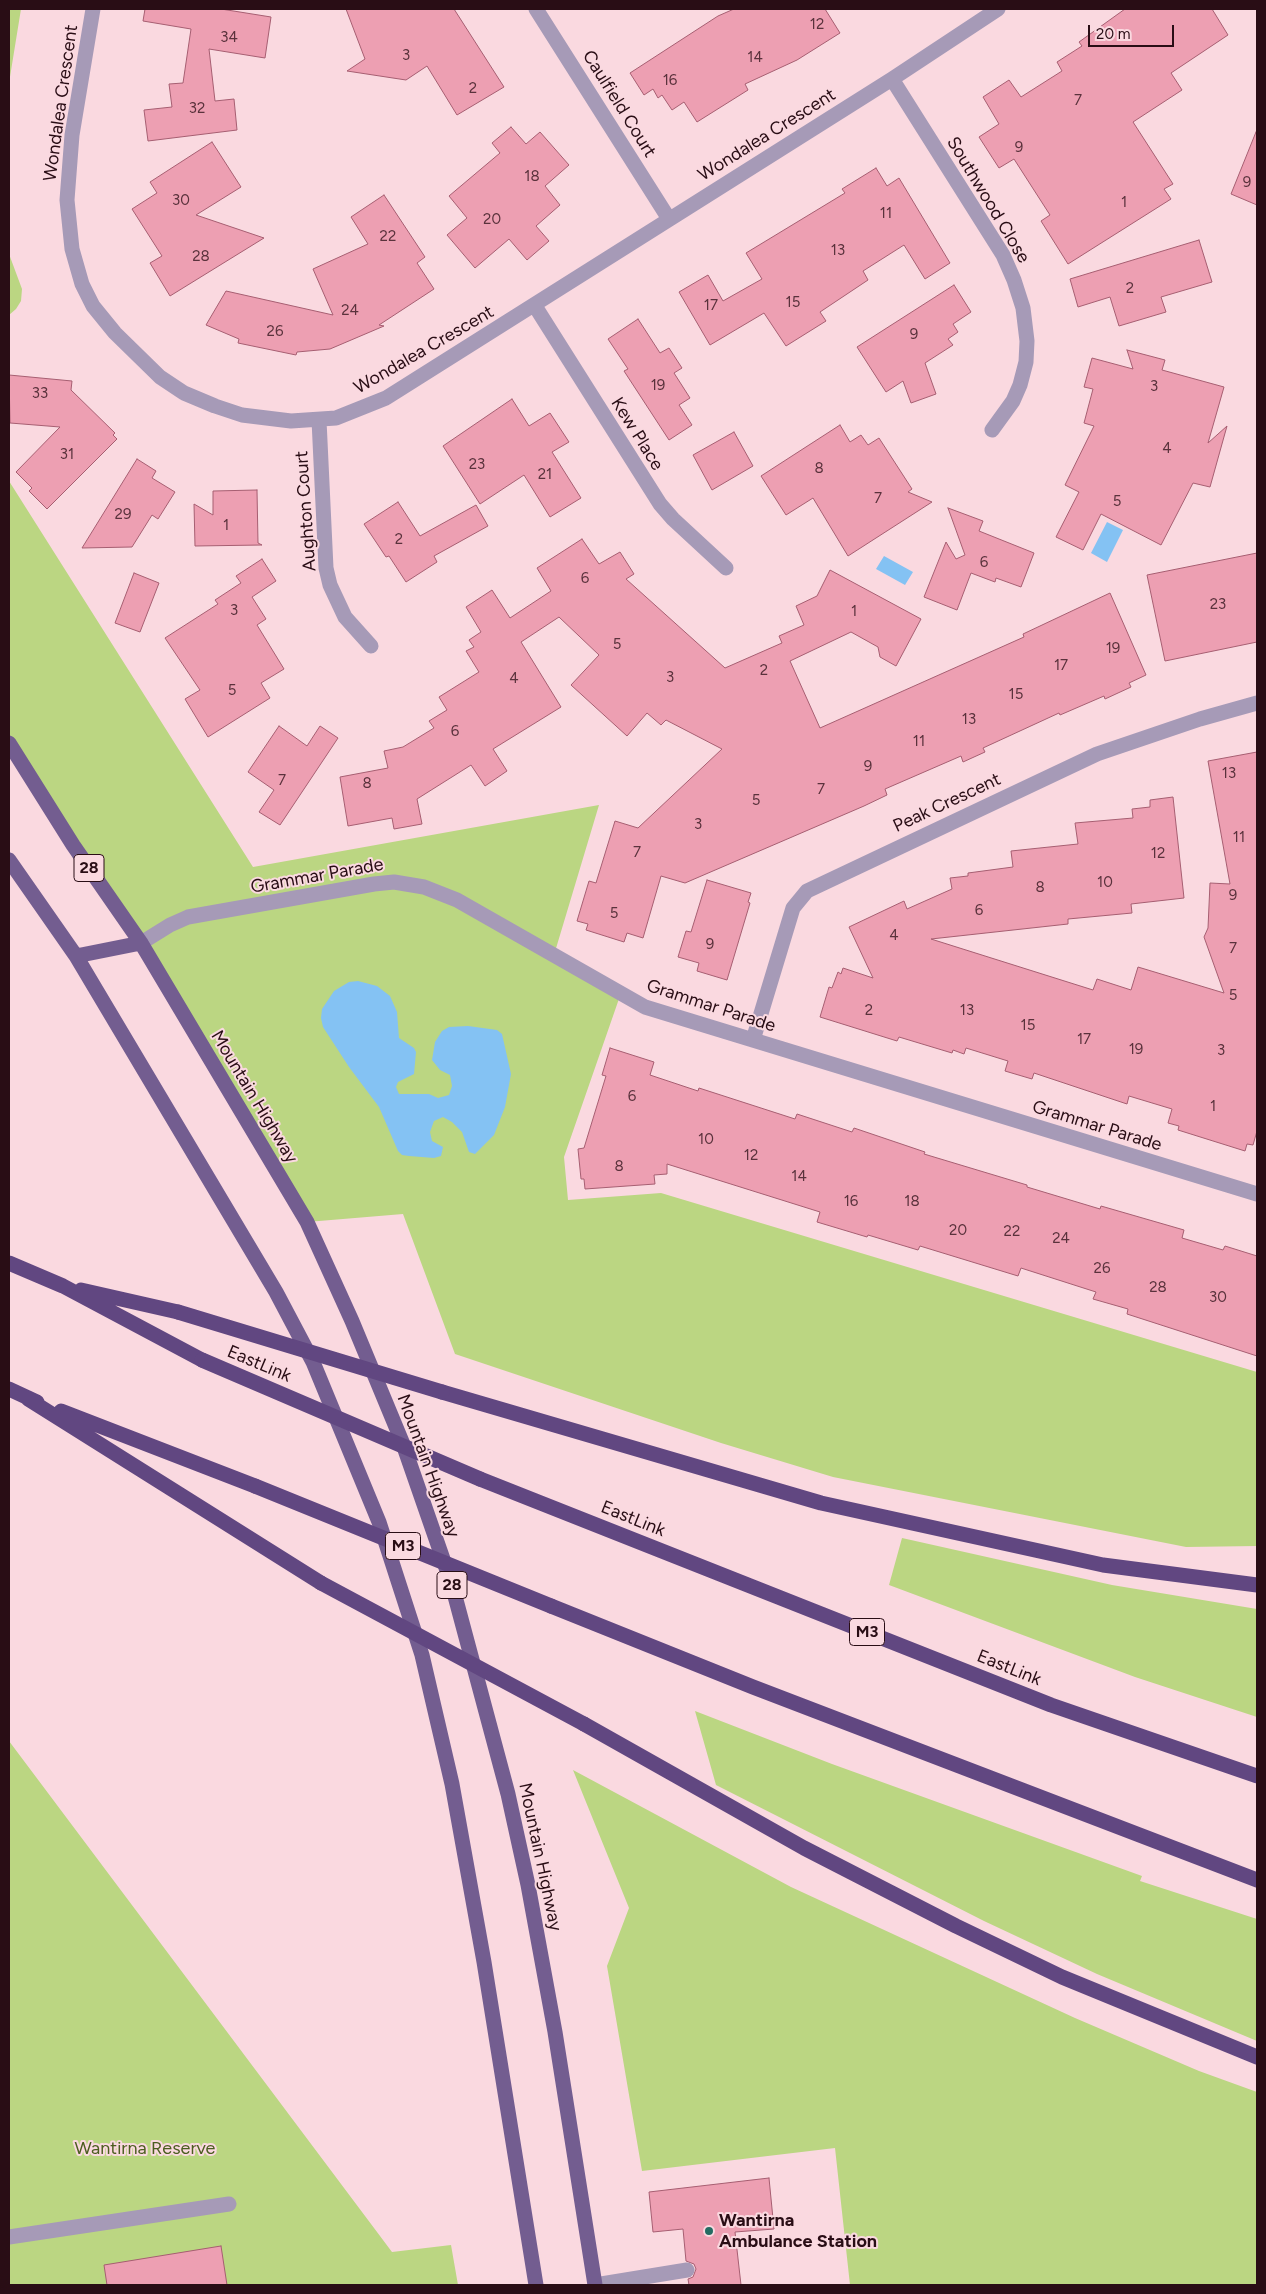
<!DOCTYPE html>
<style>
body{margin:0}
#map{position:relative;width:1266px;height:2294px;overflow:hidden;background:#fad9e0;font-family:Figtree,sans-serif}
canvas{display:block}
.frame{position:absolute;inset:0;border:10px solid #290d15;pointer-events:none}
.scale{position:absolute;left:1088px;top:25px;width:86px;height:22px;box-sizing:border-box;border:2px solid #290d15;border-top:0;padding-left:6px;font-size:15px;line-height:18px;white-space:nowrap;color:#290d15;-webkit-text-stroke:4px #fad9e0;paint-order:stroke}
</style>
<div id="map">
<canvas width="1266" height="2294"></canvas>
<div class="frame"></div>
<div class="scale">20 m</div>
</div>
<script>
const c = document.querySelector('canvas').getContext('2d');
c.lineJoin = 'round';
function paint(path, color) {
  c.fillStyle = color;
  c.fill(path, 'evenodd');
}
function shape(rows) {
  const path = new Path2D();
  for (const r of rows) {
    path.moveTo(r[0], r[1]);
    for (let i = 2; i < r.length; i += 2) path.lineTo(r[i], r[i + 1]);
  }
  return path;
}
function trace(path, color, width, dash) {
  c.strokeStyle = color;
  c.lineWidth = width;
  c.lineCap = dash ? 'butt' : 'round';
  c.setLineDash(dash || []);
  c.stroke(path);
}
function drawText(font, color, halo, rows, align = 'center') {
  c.font = font + ' Figtree,sans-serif';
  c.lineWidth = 4;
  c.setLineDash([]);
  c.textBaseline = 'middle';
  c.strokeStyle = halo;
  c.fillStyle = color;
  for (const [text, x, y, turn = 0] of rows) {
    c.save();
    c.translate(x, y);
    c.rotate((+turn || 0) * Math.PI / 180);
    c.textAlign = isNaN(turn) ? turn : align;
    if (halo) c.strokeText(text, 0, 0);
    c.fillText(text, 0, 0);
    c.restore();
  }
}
const green = shape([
 [9,9,21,9,9,83],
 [9,254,22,289,21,301,16,309,9,315],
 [9,481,253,867,599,805,554,955,621,993,564,1157,568,1200,661,1193,1257,1372,1257,1546,1186,1547,833,1477,721,1443,455,1354,403,1214,307,1222,9,743],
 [902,1538,1112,1585,1257,1609,1257,1717,1135,1677,889,1585],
 [695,1711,832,1764,1142,1876,1140,1881,1257,1919,1257,2041,1097,1974,984,1921,716,1785],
 [9,1741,392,2252,451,2245,458,2285,9,2285],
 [573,1770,791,1887,1075,2018,1199,2071,1257,2092,1257,2285,850,2285,835,2148,642,2171,607,1966,629,1908]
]);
const water = shape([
 [1107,522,1123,530,1107,562,1091,553],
 [884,556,913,572,905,585,876,569],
 [358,981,377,986,390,996,397,1012,399,1038,414,1048,416,1052,414,1074,398,1082,396,1087,399,1094,429,1094,438,1098,449,1095,452,1086,450,1075,440,1070,432,1060,435,1042,442,1031,449,1027,468,1026,497,1030,502,1034,511,1074,505,1107,494,1135,475,1154,469,1152,462,1132,452,1122,443,1117,434,1121,430,1132,432,1141,443,1147,441,1156,434,1158,409,1156,402,1155,398,1151,379,1107,349,1067,323,1027,321,1018,322,1009,334,991,349,982]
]);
const building = shape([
 [145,9,221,9,271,17,265,58,209,49,215,101,234,99,237,130,148,141,144,110,172,107,169,84,183,83,191,29,143,21,145,9],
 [346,9,454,9,504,87,457,115,427,66,406,80,347,71,365,59,346,9],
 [734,9,825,9,840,33,797,60,745,84,748,90,697,122,684,102,672,110,662,95,658,98,653,89,644,95,630,73,718,16,734,9],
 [1125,9,1212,9,1228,35,1171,73,1182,90,1133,122,1173,184,1164,189,1171,199,1068,264,1041,221,1050,215,1014,159,999,168,979,137,999,124,983,97,1009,80,1021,97,1062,71,1057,62,1082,46,1079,42,1125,9],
 [511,127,526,144,540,132,569,165,545,186,560,205,536,226,549,241,527,260,509,239,475,268,447,235,467,218,449,196,500,153,492,143,511,127],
 [1256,132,1257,132,1257,205,1231,194,1256,132],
 [212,142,241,187,196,215,264,238,170,296,150,263,162,256,132,209,157,193,150,182,212,142],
 [876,168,887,186,899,178,950,263,925,279,904,245,863,271,868,280,820,312,826,321,786,346,764,313,710,345,679,292,708,275,723,301,762,279,746,253,845,193,842,189,876,168],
 [384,195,425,257,417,263,434,289,379,325,384,326,330,349,297,352,296,355,238,343,239,339,206,325,226,291,333,315,313,269,368,244,351,217,384,195],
 [1199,240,1212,282,1161,297,1166,312,1119,326,1110,297,1078,307,1070,279,1199,240],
 [954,285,971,312,953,324,958,332,948,339,953,345,925,363,936,394,911,403,903,381,886,392,857,347,954,285],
 [638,319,660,353,669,348,682,368,674,373,690,398,679,405,692,425,669,440,624,371,628,369,608,339,638,319],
 [1127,350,1165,360,1162,370,1224,387,1208,443,1227,426,1210,487,1193,483,1161,545,1101,514,1083,550,1056,537,1079,492,1065,485,1094,426,1084,423,1093,389,1084,387,1092,358,1133,369,1127,350],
 [9,375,72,381,71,390,115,433,113,435,117,439,47,509,29,491,32,488,16,472,60,427,10,423,9,375],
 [512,399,529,426,550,413,569,442,552,452,581,498,550,517,524,475,480,504,443,446,512,399],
 [840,425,850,442,861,435,868,445,879,438,912,489,908,492,932,502,848,556,813,498,786,515,761,476,840,425],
 [734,432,753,466,712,490,693,455,734,432],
 [137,459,156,471,152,478,175,492,158,519,152,515,132,547,82,548,137,459],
 [257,490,258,543,262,545,195,546,194,504,213,515,213,491,257,490],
 [398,502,420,536,476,505,488,526,434,556,437,562,406,582,389,556,386,557,364,524,398,502],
 [948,508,983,521,979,531,1034,553,1021,587,996,578,995,582,971,573,957,610,924,597,946,542,956,559,965,555,948,508],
 [582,539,599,564,620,552,634,574,626,579,725,668,782,643,779,636,804,625,796,606,817,596,830,570,921,619,896,666,880,657,878,647,851,632,790,661,820,728,1024,637,1023,634,1110,593,1146,675,1129,683,1131,687,1105,699,1104,696,1060,715,1059,713,983,748,985,752,963,762,961,756,885,789,887,795,864,806,685,883,661,876,643,938,627,933,624,942,586,930,588,924,577,921,589,881,596,883,615,821,638,828,722,749,666,720,661,725,647,713,627,736,571,685,599,655,559,617,521,642,561,707,493,749,507,771,485,786,471,765,417,799,422,824,394,829,392,818,348,826,340,777,388,768,384,751,403,747,434,728,429,721,447,710,439,697,479,672,466,651,474,647,469,640,481,632,466,607,492,590,510,618,551,591,537,568,582,539],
 [1257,553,1257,642,1165,661,1147,575,1257,553],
 [262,559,276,581,252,597,266,619,257,625,284,669,261,683,270,698,208,737,185,699,200,690,165,638,218,604,215,600,241,583,236,576,262,559],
 [134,573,159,583,140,632,115,623,134,573],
 [279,726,307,746,320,726,338,738,280,825,259,812,274,790,248,772,279,726],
 [1257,752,1257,1131,1253,1145,1247,1144,1245,1151,1178,1130,1179,1126,1168,1123,1172,1109,1129,1096,1127,1104,1034,1073,1032,1079,1005,1071,1008,1061,966,1048,964,1054,953,1050,952,1053,899,1037,897,1041,820,1017,829,987,832,988,838,972,841,974,843,968,873,978,849,927,904,901,907,909,952,889,950,878,968,876,968,873,1013,867,1011,851,1078,844,1075,823,1133,818,1132,809,1150,807,1150,800,1173,797,1184,898,1131,904,1132,913,1068,919,1068,924,931,939,1093,990,1097,979,1131,990,1138,967,1224,993,1204,937,1208,928,1210,883,1230,884,1208,761,1257,752],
 [707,880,751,893,748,902,750,903,727,980,697,971,699,963,678,957,686,931,691,932,707,880],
 [610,1048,654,1062,650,1075,698,1091,699,1088,795,1119,797,1114,852,1132,854,1128,925,1152,924,1154,1027,1185,1027,1187,1100,1209,1101,1206,1184,1230,1182,1238,1223,1250,1225,1246,1257,1256,1257,1356,1127,1314,1128,1309,1093,1299,1096,1292,1021,1268,1018,1276,920,1246,918,1250,868,1235,867,1237,817,1222,820,1212,667,1164,667,1174,654,1175,655,1184,585,1189,584,1179,581,1179,578,1149,584,1148,606,1076,602,1075,610,1048],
 [769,2178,774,2229,735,2232,741,2285,689,2285,688,2279,693,2277,696,2269,694,2264,686,2261,683,2229,653,2232,649,2192,769,2178],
 [221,2246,227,2285,107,2285,104,2265,221,2246]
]);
const minor = shape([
 [93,9,72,135,67,200,72,249,82,284,93,306,115,333,160,377,184,393,215,406,242,415,291,421,336,418,386,398,892,79,998,9],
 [536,9,669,219],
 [892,79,1003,255,1014,280,1023,308,1027,341,1026,362,1020,385,1013,401,992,430],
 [535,306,660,504,673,519,726,568],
 [319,420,326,568,330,585,345,617,371,646],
 [141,943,170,925,188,917,374,884,394,882,424,887,457,900,645,1007,1257,1194],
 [753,1040,793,908,807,891,1097,754,1200,719,1257,703],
 [9,2237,229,2204],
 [595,2285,687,2270]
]);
const major = shape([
 [9,743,73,845,141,943,307,1222,352,1321,403,1444,452,1585,508,1794,528,1885,555,2032,595,2285],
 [9,860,76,956,276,1292,313,1362,379,1522,422,1655,452,1784,484,1962,536,2285],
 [76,956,141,943]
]);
const highway = shape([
 [9,1263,63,1286,202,1360],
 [81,1290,178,1312],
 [9,1389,37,1402],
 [442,1392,821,1503,1103,1565,1257,1585],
 [28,1399,321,1583],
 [61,1411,255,1486],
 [480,1479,1051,1705,1257,1776],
 [551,1606,753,1687,1257,1880],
 [584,1724,804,1848,956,1926,1062,1977,1257,2057]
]);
const highwayBridge = shape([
 [178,1312,442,1392],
 [202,1360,480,1479],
 [255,1486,551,1606],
 [321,1583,584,1724]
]);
const markers = [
 [709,2231,5,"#246c63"]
];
const numberNames = [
 ["12",817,25],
 ["34",229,38],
 ["3",406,56],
 ["14",755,58],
 ["16",670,81],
 ["2",473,89],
 ["7",1078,101],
 ["32",197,109],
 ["9",1019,148],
 ["18",532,177],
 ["9",1247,183],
 ["30",181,201],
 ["1",1124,203],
 ["11",886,214],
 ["20",492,220],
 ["22",388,237],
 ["13",838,251],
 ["28",201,257],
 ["2",1130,289],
 ["15",793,303],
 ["17",711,306],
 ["24",350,311],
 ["26",275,332],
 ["9",914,335],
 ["19",658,386],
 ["3",1154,387],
 ["33",40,394],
 ["4",1167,449],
 ["31",67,455],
 ["23",477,465],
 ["8",819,469],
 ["21",545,475],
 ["7",878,499],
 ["5",1117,502],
 ["29",123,515],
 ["1",226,526],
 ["2",399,540],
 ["6",984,563],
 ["6",585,579],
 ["23",1218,605],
 ["3",234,611],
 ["1",854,612],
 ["5",617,645],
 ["19",1113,649],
 ["17",1061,666],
 ["2",764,671],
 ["3",670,678],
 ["4",514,679],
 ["5",232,691],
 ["15",1016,695],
 ["13",969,720],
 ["6",455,732],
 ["11",919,742],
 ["9",868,767],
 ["13",1229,774],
 ["7",282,781],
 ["8",367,784],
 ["7",821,790],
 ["5",756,801],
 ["3",698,825],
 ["11",1239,838],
 ["7",637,853],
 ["12",1158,854],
 ["10",1105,883],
 ["8",1040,888],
 ["9",1233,896],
 ["6",979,911],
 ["5",614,914],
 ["4",894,936],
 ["9",710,945],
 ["7",1233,949],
 ["5",1233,996],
 ["2",869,1011],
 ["13",967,1011],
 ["15",1028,1026],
 ["17",1084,1040],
 ["19",1136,1050],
 ["3",1221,1051],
 ["6",632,1097],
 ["1",1213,1107],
 ["10",706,1140],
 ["12",751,1156],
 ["8",619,1167],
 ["14",799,1177],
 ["16",851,1202],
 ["18",912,1202],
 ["20",958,1231],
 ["22",1012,1232],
 ["24",1061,1239],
 ["26",1102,1269],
 ["28",1158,1288],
 ["30",1218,1298]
];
const shields = [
 [89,868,30],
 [403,1546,35],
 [452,1585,30],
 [867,1632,35]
];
const shieldNames = [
 ["28",89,868],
 ["M3",403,1546],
 ["28",452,1585],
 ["M3",867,1632]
];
const streetNames = [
 ["Wondalea Crescent",61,103,-82],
 ["Caulfield Court",619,104,58],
 ["Wondalea Crescent",767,135,-32],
 ["Southwood Close",988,200,59],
 ["Wondalea Crescent",424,350,-30],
 ["Kew Place",637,434,58],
 ["Aughton Court",306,511,-94],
 ["Peak Crescent",947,803,-25],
 ["Grammar Parade",317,876,-10],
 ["Grammar Parade",711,1006,18],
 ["Mountain Highway",254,1097,59],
 ["Grammar Parade",1097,1126,17],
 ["EastLink",259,1364,23],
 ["Mountain Highway",428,1466,70],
 ["EastLink",633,1519,22],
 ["EastLink",1009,1668,22],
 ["Mountain Highway",540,1857,78]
];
const parkNames = [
 ["Wantirna Reserve",145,2149]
];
const poiNames = [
 ["Wantirna",719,2221],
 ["Ambulance Station",719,2242]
];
paint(green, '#bbd682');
paint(water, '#84c2f3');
paint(building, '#ed9fb2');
trace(building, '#a65e71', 1);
trace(minor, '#a69ab7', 15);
trace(major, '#735d90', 15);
trace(highway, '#614781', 15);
trace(highwayBridge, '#614781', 15);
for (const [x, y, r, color] of markers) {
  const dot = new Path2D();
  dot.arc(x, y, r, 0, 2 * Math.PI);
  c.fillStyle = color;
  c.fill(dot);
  trace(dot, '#fad9e0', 2);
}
drawText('15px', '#5a323c', null, numberNames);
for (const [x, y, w] of shields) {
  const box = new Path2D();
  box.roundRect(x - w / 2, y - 13.5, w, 27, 4);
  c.fillStyle = '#fad9e0';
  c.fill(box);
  trace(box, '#290d15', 1);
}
drawText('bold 16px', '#290d15', null, shieldNames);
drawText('18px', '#290d15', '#fad9e0', streetNames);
drawText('18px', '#4b5d1f', '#fad9e0', parkNames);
drawText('bold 18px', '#290d15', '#fad9e0', poiNames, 'left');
</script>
